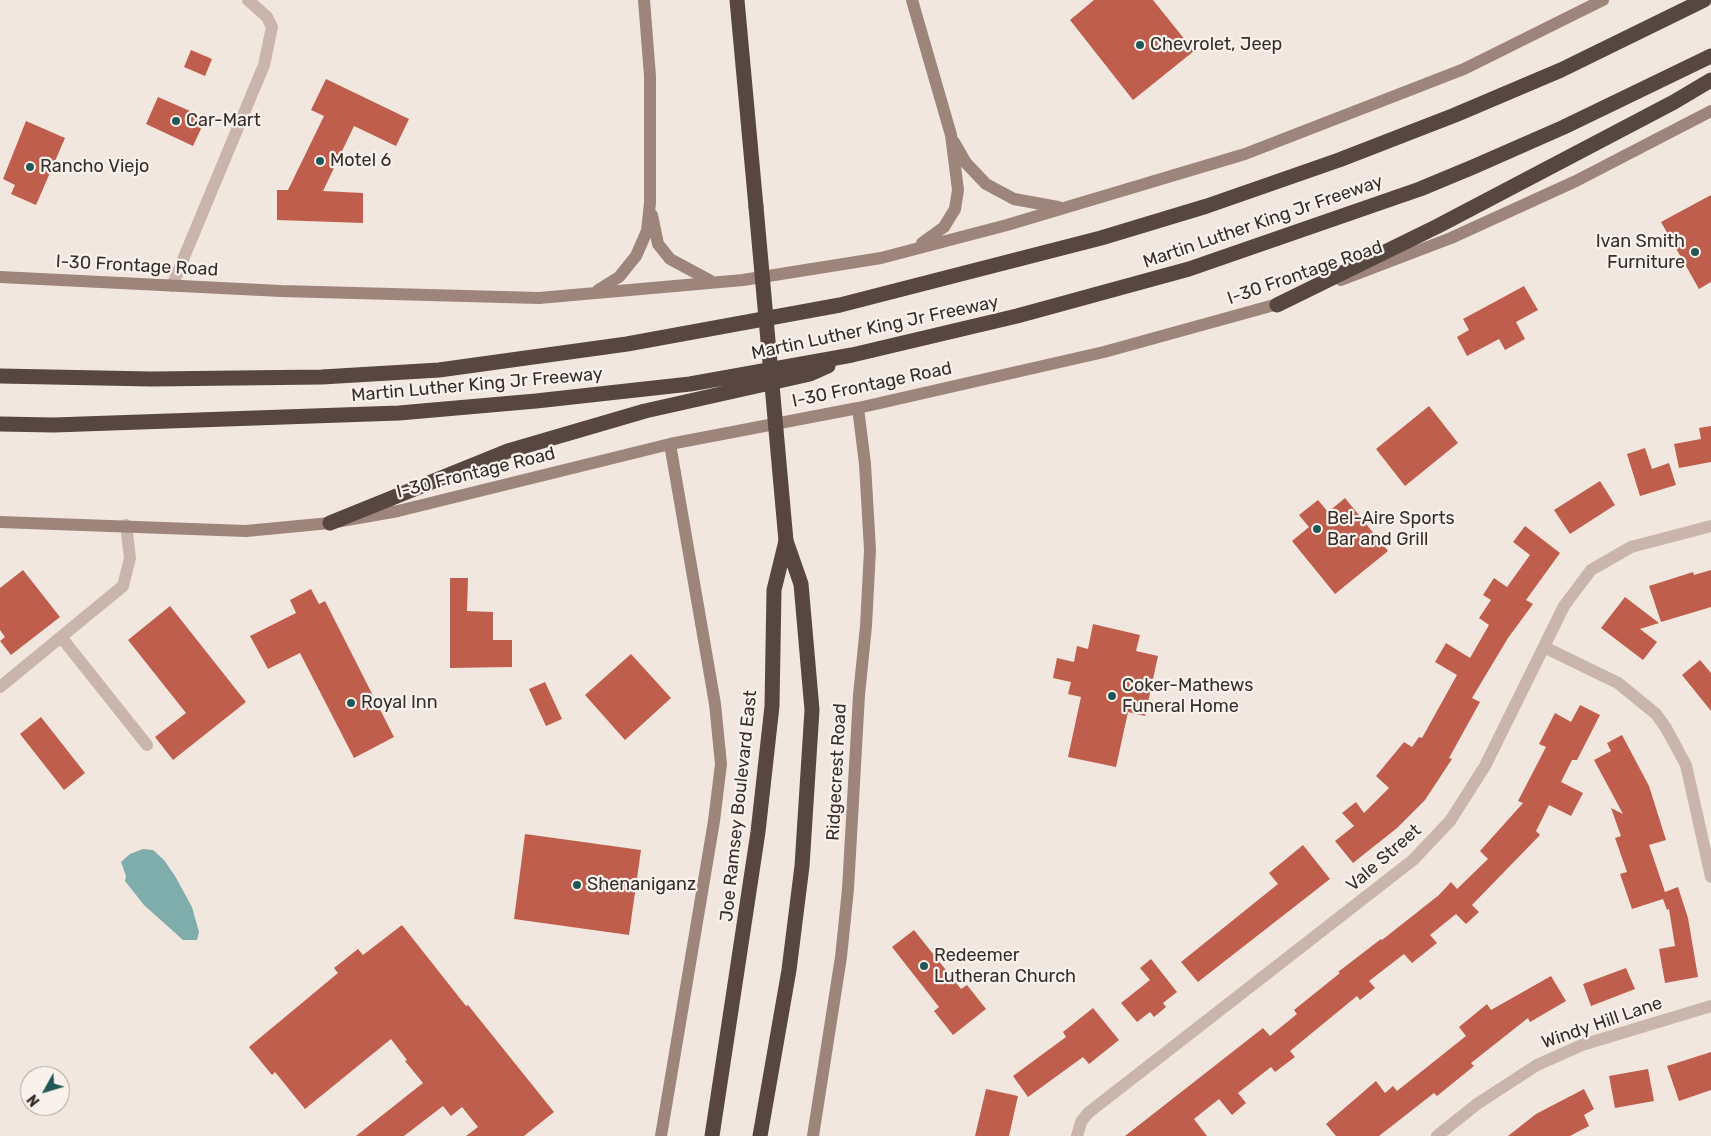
<!DOCTYPE html>
<style>
body{margin:0}
#map{position:relative;width:1711px;height:1136px;overflow:hidden;background:#f2e7de;font-family:Rubik,sans-serif}
canvas{display:block}
.north{position:absolute;left:20px;top:1066px;width:50px;height:50px;box-sizing:border-box;background:#f9f1eb;border:1px solid #aba39e;border-radius:50%;rotate:231deg;font-size:14px;font-weight:700;line-height:20px;text-align:center;color:#372d2a}
.north::after{content:'';display:block;margin:auto;width:18px;height:22px;background:#215755;clip-path:polygon(50% 0,100% 100%,50% 72%,0 100%)}
</style>
<div id="map">
<canvas width="1711" height="1136"></canvas>
<div class="north">N</div>
</div>
<script>
const c = document.querySelector('canvas').getContext('2d');
c.lineJoin = 'round';
function paint(path, color) {
  c.fillStyle = color;
  c.fill(path, 'evenodd');
}
function shape(rows) {
  const path = new Path2D();
  for (const r of rows) {
    path.moveTo(r[0], r[1]);
    for (let i = 2; i < r.length; i += 2) path.lineTo(r[i], r[i + 1]);
  }
  return path;
}
function trace(path, color, width, dash) {
  c.strokeStyle = color;
  c.lineWidth = width;
  c.lineCap = dash ? 'butt' : 'round';
  c.setLineDash(dash || []);
  c.stroke(path);
}
function drawText(font, color, halo, rows, align = 'center') {
  c.font = font + ' Rubik,sans-serif';
  c.lineWidth = 4.5;
  c.setLineDash([]);
  c.textBaseline = 'middle';
  c.strokeStyle = halo;
  c.fillStyle = color;
  for (const [text, x, y, turn = 0] of rows) {
    c.save();
    c.translate(x, y);
    c.rotate((+turn || 0) * Math.PI / 180);
    c.textAlign = isNaN(turn) ? turn : align;
    if (halo) c.strokeText(text, 0, 0);
    c.fillText(text, 0, 0);
    c.restore();
  }
}
const water = shape([
 [143,849,153,850,164,860,175,876,192,907,199,932,197,940,183,940,144,905,125,881,126,876,121,862,130,854]
]);
const building = shape([
 [1094,0,1153,0,1194,51,1133,100,1070,20],
 [191,50,212,59,205,76,184,67],
 [326,79,409,119,396,146,354,126,323,191,363,193,363,223,277,220,277,190,288,190,324,116,311,110],
 [158,97,206,118,193,146,146,124],
 [26,121,65,138,36,205,11,194,15,185,3,179],
 [1711,195,1711,282,1699,289,1661,222],
 [1524,286,1538,310,1516,322,1525,339,1505,350,1499,339,1467,356,1457,337,1469,330,1463,319],
 [1429,406,1458,443,1405,486,1376,449],
 [1711,426,1711,462,1679,468,1674,444,1701,439,1699,428],
 [1645,448,1652,469,1669,463,1676,485,1640,496,1627,454],
 [1600,481,1615,505,1570,534,1554,510],
 [1345,498,1388,551,1335,594,1292,541,1309,527,1299,515,1318,500,1328,512],
 [1525,526,1560,553,1526,600,1533,604,1508,638,1472,698,1480,702,1449,758,1452,759,1425,800,1397,828,1353,863,1335,841,1354,826,1342,813,1356,802,1364,813,1389,788,1376,776,1404,742,1412,747,1419,737,1422,738,1457,675,1435,662,1446,643,1470,658,1489,625,1479,618,1491,600,1483,595,1494,578,1507,587,1530,555,1513,542],
 [23,570,60,617,11,655,0,641,5,637,0,630,0,588],
 [1711,570,1711,607,1661,622,1649,586,1693,572,1694,575],
 [450,578,468,578,467,611,493,612,493,640,512,640,512,667,450,668],
 [311,589,319,604,325,601,394,737,354,758,300,653,268,669,250,636,296,613,290,600],
 [1625,597,1659,623,1640,629,1657,642,1643,660,1601,628],
 [170,606,246,702,173,760,155,737,186,713,128,640],
 [1093,624,1140,635,1136,651,1158,656,1145,716,1128,712,1116,767,1068,757,1081,697,1068,694,1071,682,1053,678,1057,658,1074,662,1077,646,1088,649],
 [631,654,671,698,625,740,585,695],
 [1700,660,1711,673,1711,711,1682,675],
 [545,682,562,719,546,726,529,689],
 [1580,705,1600,715,1577,760,1572,760,1561,782,1583,793,1571,816,1549,805,1536,831,1540,835,1472,905,1479,912,1466,924,1456,914,1430,935,1437,943,1412,963,1404,954,1369,981,1375,988,1360,1000,1357,996,1290,1051,1295,1057,1275,1072,1271,1067,1238,1093,1246,1103,1232,1115,1219,1099,1194,1119,1207,1136,1125,1136,1263,1028,1270,1036,1297,1014,1294,1010,1340,973,1338,972,1381,939,1382,940,1439,895,1451,882,1457,889,1488,859,1480,851,1523,803,1518,801,1546,747,1539,744,1555,713,1571,722],
 [41,717,85,773,64,790,20,734],
 [1622,735,1649,786,1666,840,1649,845,1665,892,1678,887,1688,918,1698,977,1665,983,1659,949,1675,946,1669,909,1667,910,1663,899,1632,909,1620,874,1627,872,1615,838,1621,836,1611,808,1623,814,1594,760,1611,751,1607,743],
 [525,834,641,850,629,935,514,919],
 [1303,845,1330,879,1198,982,1181,962,1278,884,1269,873],
 [402,925,466,1006,468,1005,554,1112,524,1136,466,1136,478,1127,462,1107,451,1116,443,1106,404,1136,356,1136,423,1083,405,1061,407,1060,391,1039,305,1109,275,1072,272,1075,249,1047,338,973,334,968,358,949,363,955],
 [914,930,961,989,967,985,986,1009,953,1035,934,1011,939,1007,892,947],
 [1151,959,1177,992,1163,1003,1166,1007,1154,1017,1150,1012,1137,1022,1121,1003,1150,980,1140,968],
 [1626,968,1635,989,1591,1006,1583,984],
 [1551,976,1566,1001,1530,1022,1528,1018,1471,1063,1474,1066,1437,1096,1434,1093,1379,1136,1336,1136,1326,1124,1376,1081,1385,1093,1393,1086,1397,1091,1466,1036,1459,1027,1487,1004,1491,1010],
 [1093,1008,1119,1040,1089,1064,1083,1057,1028,1097,1013,1076,1066,1037,1063,1032],
 [1711,1052,1711,1090,1679,1101,1667,1066],
 [1648,1069,1654,1101,1615,1108,1609,1076],
 [986,1089,1018,1096,1009,1136,975,1136],
 [1584,1089,1594,1109,1584,1115,1589,1126,1570,1136,1508,1136,1536,1114]
]);
const street = shape([
 [172,286,264,65,272,27,267,17,248,0],
 [61,637,147,745],
 [1544,647,1618,683,1656,714,1666,728,1686,765,1711,877],
 [0,687,123,586,130,558,126,525],
 [1077,1136,1081,1122,1088,1113,1413,860,1450,821,1485,766,1564,606,1591,570,1631,547,1711,526],
 [1437,1136,1477,1104,1537,1065,1582,1045,1711,1006]
]);
const secondary = shape([
 [912,0,951,135,958,190,955,209,944,227,922,243],
 [954,142,966,163,986,184,1014,199,1058,207],
 [652,215,658,244,670,259,711,281],
 [0,277,281,291,539,298,743,280,881,258,1007,225,1245,154,1464,69,1603,0],
 [1341,280,1451,238,1576,181,1711,111],
 [598,290,619,277,636,256,647,231,650,203,650,76,644,0],
 [0,522,246,531,330,523,398,511,670,444,858,408,1104,352,1285,302],
 [661,1136,714,821,721,764,715,704,670,444],
 [813,1136,841,957,848,889,859,695,866,626,870,550,865,464,858,408]
]);
const highway = shape([
 [737,0,756,207],
 [1277,305,1438,226,1674,102,1711,80],
 [0,376,152,379,322,377,439,370,627,344,840,305,1101,238,1207,206,1339,160,1455,115,1561,70,1704,0],
 [0,424,54,425,399,413,536,401,690,384,852,355,1017,316,1189,269,1420,189,1473,167,1564,127,1711,56],
 [330,523,508,451,645,411,810,374,828,366],
 [712,1136,758,832,772,706,774,590,786,541],
 [760,1136,789,970,802,866,812,710,801,584,786,541]
]);
const highwayBridge = shape([
 [756,207,786,541]
]);
const markers = [
 [1140,45,5,"#215755"],
 [176,121,5,"#215755"],
 [320,161,5,"#215755"],
 [30,167,5,"#215755"],
 [1695,252,5,"#215755"],
 [1317,529,5,"#215755"],
 [1112,696,5,"#215755"],
 [351,703,5,"#215755"],
 [577,885,5,"#215755"],
 [924,966,5,"#215755"]
];
const poiNames = [
 ["Chevrolet, Jeep",1150,45],
 ["Car-Mart",186,121],
 ["Motel 6",330,161],
 ["Rancho Viejo",40,167],
 ["Ivan Smith",1685,242,"right"],
 ["Furniture",1685,263,"right"],
 ["Bel-Aire Sports",1327,519],
 ["Bar and Grill",1327,540],
 ["Coker-Mathews",1122,686],
 ["Funeral Home",1122,707],
 ["Royal Inn",361,703],
 ["Shenaniganz",587,885],
 ["Redeemer",934,956],
 ["Lutheran Church",934,977]
];
const streetNames = [
 ["Martin Luther King Jr Freeway",1263,222,-19],
 ["I-30 Frontage Road",137,266,3],
 ["I-30 Frontage Road",1305,273,-19],
 ["Martin Luther King Jr Freeway",875,328,-12],
 ["Martin Luther King Jr Freeway",477,385,-5],
 ["I-30 Frontage Road",872,385,-12],
 ["I-30 Frontage Road",476,473,-14],
 ["Ridgecrest Road",837,772,-87],
 ["Joe Ramsey Boulevard East",739,806,-84],
 ["Vale Street",1384,858,-41],
 ["Windy Hill Lane",1602,1023,-19]
];
paint(water, '#7eadab');
paint(building, '#c05e4e');
trace(street, '#c9b5ab', 12);
trace(secondary, '#9d857c', 12);
trace(highway, '#584641', 15);
trace(highwayBridge, '#584641', 15);
for (const [x, y, r, color] of markers) {
  const dot = new Path2D();
  dot.arc(x, y, r, 0, 2 * Math.PI);
  c.fillStyle = color;
  c.fill(dot);
  trace(dot, '#f9f1eb', 2);
}
drawText('18px', '#372d2a', '#f9f1eb', poiNames, 'left');
drawText('18px', '#372d2a', '#f9f1eb', streetNames);
</script>
